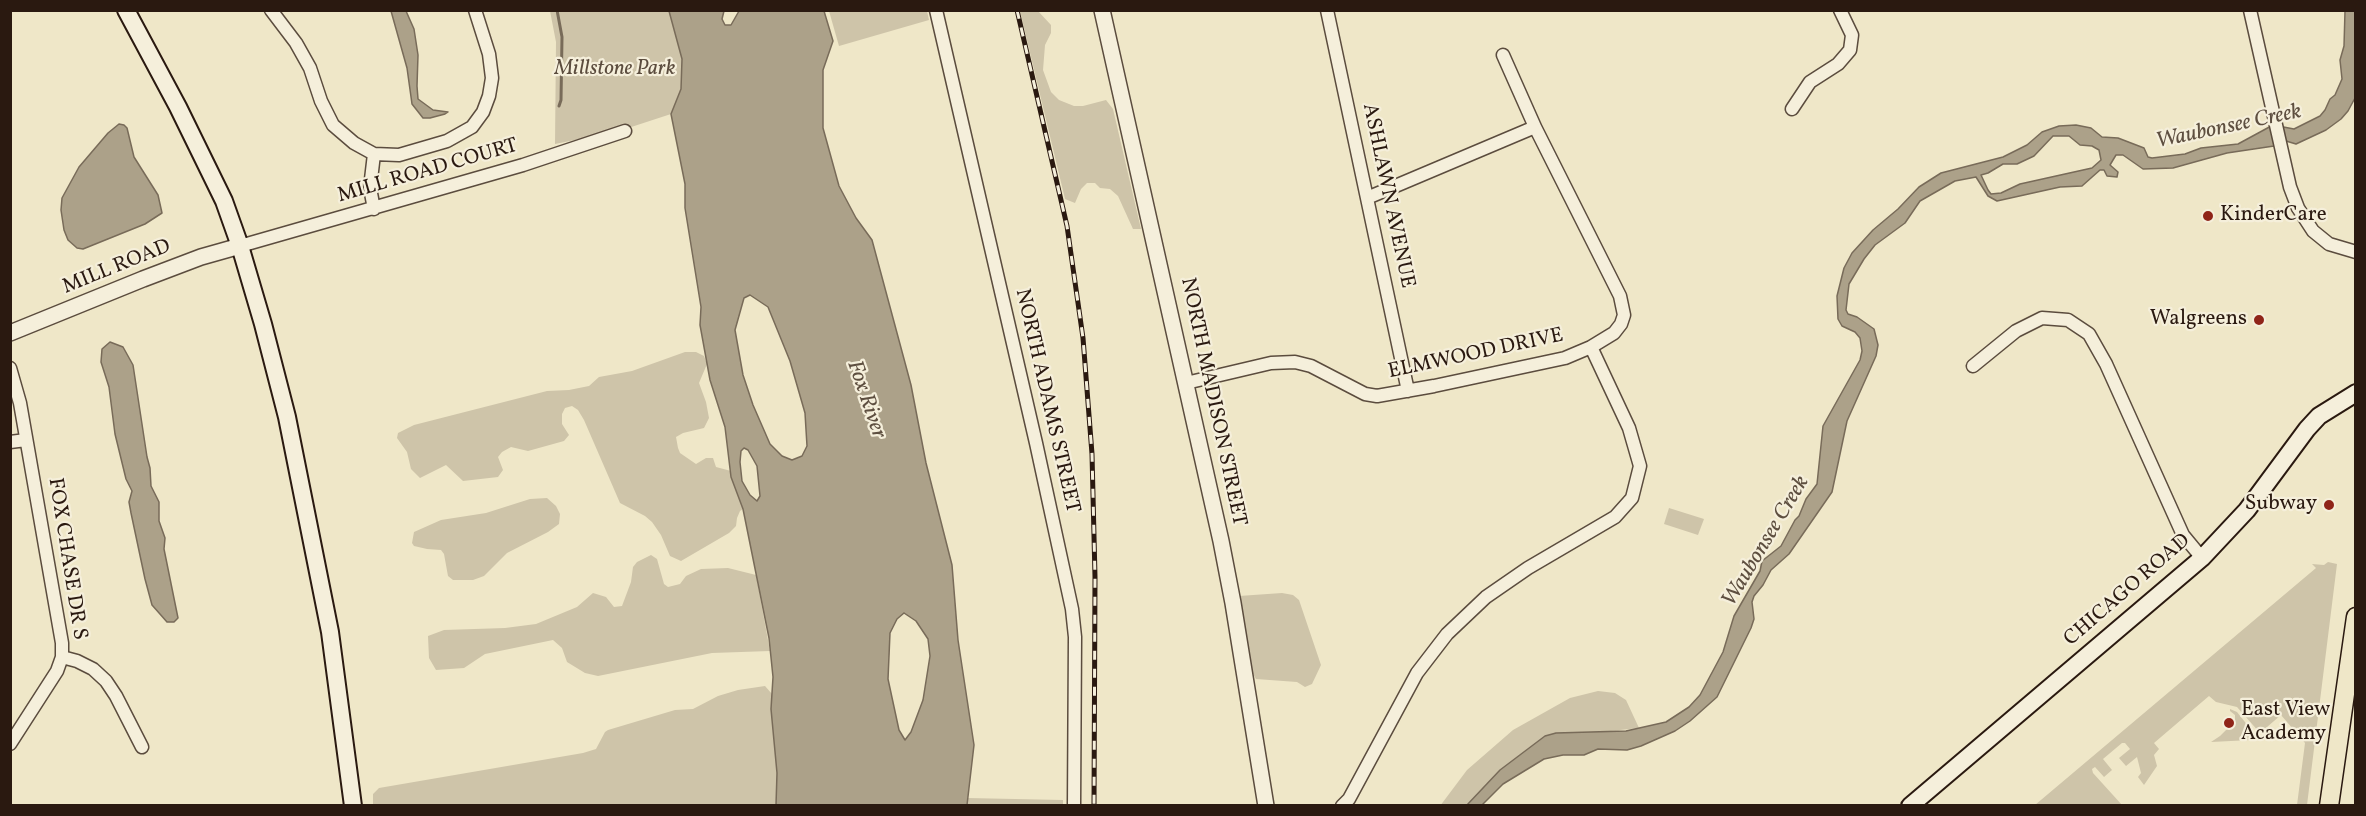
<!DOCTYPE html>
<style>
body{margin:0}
#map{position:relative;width:2366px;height:816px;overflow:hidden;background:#efe7c8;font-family:Vollkorn,serif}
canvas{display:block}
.frame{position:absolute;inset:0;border:12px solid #2a1910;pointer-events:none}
</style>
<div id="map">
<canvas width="2366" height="816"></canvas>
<div class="frame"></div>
</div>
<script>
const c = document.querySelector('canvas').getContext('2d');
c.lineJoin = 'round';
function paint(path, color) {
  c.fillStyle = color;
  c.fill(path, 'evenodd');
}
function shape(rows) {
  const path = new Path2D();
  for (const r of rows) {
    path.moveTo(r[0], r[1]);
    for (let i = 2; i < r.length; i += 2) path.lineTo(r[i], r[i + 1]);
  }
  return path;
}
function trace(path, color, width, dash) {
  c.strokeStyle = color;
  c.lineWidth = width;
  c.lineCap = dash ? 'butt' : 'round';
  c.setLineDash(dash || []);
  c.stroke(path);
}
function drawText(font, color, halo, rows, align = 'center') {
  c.font = font + ' Vollkorn,serif';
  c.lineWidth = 4.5;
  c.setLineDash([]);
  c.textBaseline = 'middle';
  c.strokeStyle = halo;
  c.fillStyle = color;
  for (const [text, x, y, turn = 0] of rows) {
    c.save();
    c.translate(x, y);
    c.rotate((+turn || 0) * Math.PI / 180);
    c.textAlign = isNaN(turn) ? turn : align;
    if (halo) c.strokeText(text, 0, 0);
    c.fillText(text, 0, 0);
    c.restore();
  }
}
const green = shape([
 [550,11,669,11,682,59,681,89,671,114,619,131,555,144,556,42],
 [829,11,927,11,929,20,839,46],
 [1020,11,1038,11,1051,25,1051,33,1045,45,1043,70,1051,92,1059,100,1074,106,1083,106,1106,100,1113,109,1141,229,1133,229,1118,196,1110,189,1100,188,1095,183,1087,183,1081,189,1075,203,1065,199],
 [685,352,696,352,704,356,707,364,699,383,706,402,709,418,704,428,683,433,676,437,678,448,680,453,696,464,706,458,713,458,716,467,731,471,743,509,740,511,737,518,736,526,729,533,681,561,670,556,661,535,652,522,645,516,620,503,584,420,578,410,572,406,565,408,562,414,562,424,569,435,564,441,528,451,511,447,502,452,498,457,503,470,498,477,463,481,446,465,420,478,411,469,407,452,397,438,398,433,414,425,547,391,569,390,589,386,599,377,632,371],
 [547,498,556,506,560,514,559,524,548,532,507,553,484,576,473,580,453,580,448,576,444,554,441,550,427,549,414,546,412,543,414,532,441,520,486,513,530,499],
 [1669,508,1704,519,1698,535,1664,524],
 [651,555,657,559,664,584,668,587,680,584,686,576,701,569,728,568,756,575,770,651,712,653,598,676,585,673,567,662,562,648,553,640,485,654,464,668,436,670,429,658,428,636,444,630,505,628,536,624,577,607,593,593,606,597,614,607,622,606,631,582,633,567,637,562],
 [2328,562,2337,564,2307,805,2297,805,2305,743,2281,715,2260,733,2237,707,2216,702,2209,696,2154,743,2159,749,2154,755,2157,766,2144,785,2138,777,2141,773,2137,757,2126,766,2119,758,2130,749,2125,743,2122,743,2103,759,2112,770,2104,777,2095,767,2092,769,2093,773,2122,805,2035,805,2316,568,2312,564,2324,565],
 [1282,593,1293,595,1299,600,1321,665,1312,684,1305,687,1297,682,1256,679,1253,674,1239,596],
 [765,686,772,694,777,773,776,805,373,806,373,794,379,788,583,753,596,749,605,732,608,730,675,710,693,709,718,696,738,690],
 [1598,691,1615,693,1626,700,1639,728,1582,734,1556,733,1466,805,1440,806,1467,770,1513,730,1570,698],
 [2230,709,2237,712,2256,736,2251,740,2211,742,2220,736,2235,721,2235,715,2230,711],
 [967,798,1063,800,1063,805,967,806]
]);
const water = shape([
 [391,11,406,11,414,29,418,55,417,86,418,99,433,110,448,112,445,114,430,118,423,118,412,104,407,68,391,11],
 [669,11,724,11,722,19,725,25,731,25,739,11,824,11,833,41,823,70,823,128,839,186,856,218,872,240,911,385,926,463,952,565,958,640,974,745,967,805,776,805,777,773,771,709,773,677,769,638,743,509,731,477,725,427,710,380,700,325,701,307,685,208,685,184,671,114,681,89,682,59,669,11],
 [750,295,768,307,790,361,805,413,807,446,802,456,792,460,782,456,770,444,753,405,743,375,735,330,744,298,750,295],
 [744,448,748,450,757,466,760,496,757,501,750,495,742,481,740,462,741,451,744,448],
 [904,613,916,621,928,639,930,656,923,700,911,732,905,740,899,730,888,679,890,633,897,619,904,613],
 [2345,11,2355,11,2355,98,2348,111,2341,119,2326,130,2296,144,2286,141,2274,146,2227,153,2173,168,2143,169,2123,155,2116,155,2110,165,2118,172,2117,177,2107,176,2104,170,2100,170,2082,186,2060,187,1997,201,1988,196,1976,177,1955,181,1920,201,1905,223,1875,245,1864,259,1849,284,1846,310,1848,314,1857,317,1874,329,1878,345,1876,356,1847,421,1832,492,1789,554,1771,570,1763,585,1754,596,1752,602,1754,619,1751,628,1717,697,1690,721,1675,731,1641,746,1627,750,1598,749,1584,755,1563,755,1544,759,1503,784,1482,805,1466,806,1500,770,1545,736,1556,733,1626,731,1666,722,1689,707,1700,695,1723,652,1734,616,1760,571,1762,561,1781,546,1795,520,1799,516,1806,499,1817,484,1823,426,1860,360,1862,351,1860,338,1855,332,1842,326,1838,319,1837,296,1844,268,1852,253,1873,230,1898,209,1919,187,1941,173,2003,157,2027,145,2042,132,2059,126,2076,125,2091,128,2102,137,2118,138,2144,148,2148,157,2152,158,2185,154,2201,148,2238,144,2273,125,2294,129,2320,116,2325,110,2330,99,2335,95,2342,79,2340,60,2344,46,2345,11],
 [2053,136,2069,136,2080,145,2092,146,2099,150,2101,160,2092,168,2020,184,2001,193,1991,194,1988,190,1981,175,1988,173,2003,164,2017,164,2034,156,2053,136],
 [119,124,124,125,127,128,134,157,158,195,162,213,145,224,83,249,77,248,68,240,64,230,61,210,62,198,79,167,108,133,119,124],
 [110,342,123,347,133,365,147,457,150,468,151,486,159,502,159,521,165,538,164,549,178,618,174,622,167,622,152,605,145,579,131,513,129,502,132,491,126,479,115,434,109,387,101,362,102,349,110,342]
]);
const stream = shape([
 [557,10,562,37,561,100,559,106]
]);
const minor = shape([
 [271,10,296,43,310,68,321,101,333,125,354,143,374,154,399,155,447,141,472,127,483,112,489,96,492,78,489,54,475,10],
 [936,10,1036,443,1072,609,1075,637,1074,806],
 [1327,10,1408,391],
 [2250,10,2290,187,2298,208,2313,231,2329,244,2356,252],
 [1792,109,1810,82,1838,64,1850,50,1852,35,1840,10],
 [1367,198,1535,127],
 [374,209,370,188,374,154],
 [240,246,523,165,625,131],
 [1973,366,2016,331,2042,318,2068,320,2089,334,2106,364,2183,535,2202,558],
 [10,368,20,403,62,643,62,657,57,671,10,744],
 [1186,383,1271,363,1295,362,1311,366,1365,394,1377,396,1434,386,1565,358,1591,347,1614,333,1621,324,1624,315,1620,296,1535,127,1503,55],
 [10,442,26,440],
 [62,657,77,661,93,669,106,681,116,696,142,747],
 [1342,806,1349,799,1417,673,1447,634,1486,597,1528,568,1615,517,1632,498,1640,466,1629,428,1591,347]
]);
const tertiary = shape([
 [1102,10,1221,541,1233,603,1266,806],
 [10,333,143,279,201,257,240,246]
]);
const secondary = shape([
 [126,10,178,107,224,201,240,246,263,324,287,417,330,632,353,806],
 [1910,806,2202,558,2247,510,2307,429,2319,416,2356,393]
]);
const primary = shape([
 [2329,806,2356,617]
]);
const rail = shape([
 [1017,10,1067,226,1083,338,1092,454,1095,577,1094,806]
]);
const markers = [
 [2208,216,6,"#8f2418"],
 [2259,320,6,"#8f2418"],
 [2329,505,6,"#8f2418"],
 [2229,723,6,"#8f2418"]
];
const parkNames = [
 ["Millstone Park",615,70]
];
const streetNames = [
 ["MILL ROAD COURT",428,172,-16],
 ["ASHLAWN AVENUE",1387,196,78],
 ["MILL ROAD",117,268,-22],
 ["ELMWOOD DRIVE",1476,355,-12],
 ["NORTH ADAMS STREET",1046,401,77],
 ["NORTH MADISON STREET",1212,402,78],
 ["FOX CHASE DR S",66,559,81],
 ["CHICAGO ROAD",2128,591,-41]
];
const poiNames = [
 ["KinderCare",2220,216],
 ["Walgreens",2247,320,"right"],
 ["Subway",2317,505,"right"],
 ["East View",2241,711],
 ["Academy",2241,735]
];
const waterNames = [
 ["Waubonsee Creek",2229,128,-12],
 ["Fox River",865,400,71],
 ["Waubonsee Creek",1767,542,-59]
];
paint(green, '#cec4a9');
paint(water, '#aca189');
trace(water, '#786b59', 1.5);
trace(stream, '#786b59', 3);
trace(minor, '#5b4c3e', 15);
trace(tertiary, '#5b4c3e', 18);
trace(secondary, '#2a1910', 20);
trace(primary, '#2a1910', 21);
trace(minor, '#f5efdb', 12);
trace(tertiary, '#f5efdb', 15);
trace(secondary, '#f5efdb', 16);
trace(primary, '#efe7c8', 18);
trace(rail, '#2a1910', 5);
trace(rail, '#f5efdb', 3, [9]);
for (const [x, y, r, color] of markers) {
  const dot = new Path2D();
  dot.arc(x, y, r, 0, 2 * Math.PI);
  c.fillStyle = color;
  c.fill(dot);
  trace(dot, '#f5efdb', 2);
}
drawText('italic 21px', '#5b4c3e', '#f5efdb', parkNames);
drawText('21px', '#2a1910', '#f5efdb', streetNames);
drawText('21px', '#2a1910', '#f5efdb', poiNames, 'left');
drawText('italic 22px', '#5e4f40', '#f5efdb', waterNames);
</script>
